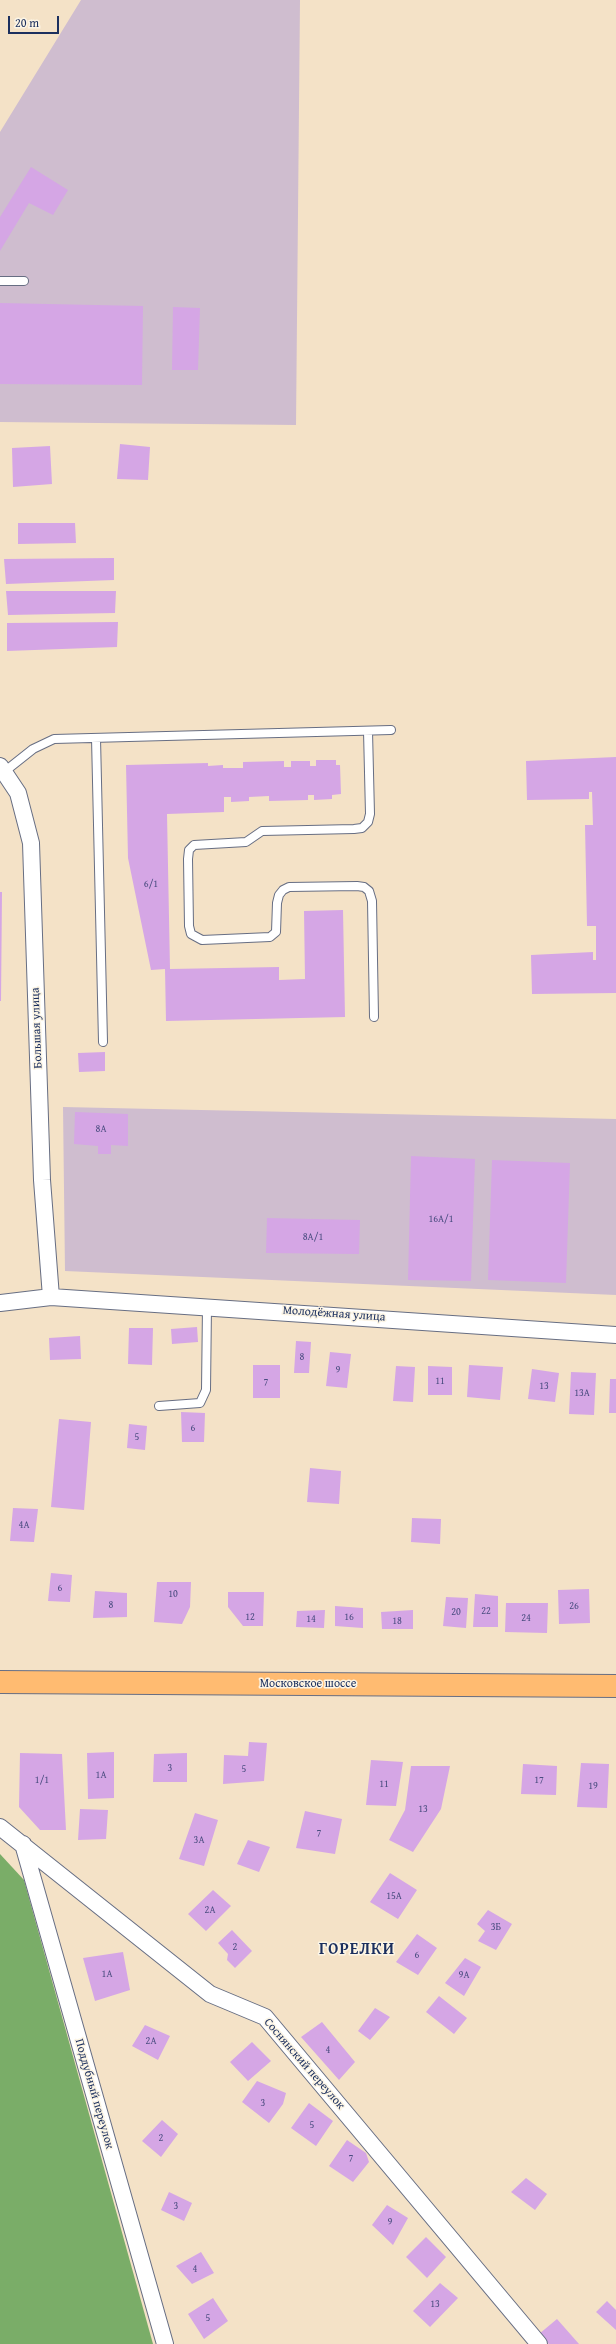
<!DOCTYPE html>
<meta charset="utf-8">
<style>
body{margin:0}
#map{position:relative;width:616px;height:2344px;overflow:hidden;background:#f4e2c7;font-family:"Gentium Book Plus",serif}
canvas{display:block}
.scale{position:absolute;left:8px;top:16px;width:51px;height:18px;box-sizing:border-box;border:2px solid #1b2f5e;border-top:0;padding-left:5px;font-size:12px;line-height:14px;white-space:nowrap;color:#1b2f5e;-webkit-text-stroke:3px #fcf5e5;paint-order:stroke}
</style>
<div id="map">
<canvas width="616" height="2344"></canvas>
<div class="scale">20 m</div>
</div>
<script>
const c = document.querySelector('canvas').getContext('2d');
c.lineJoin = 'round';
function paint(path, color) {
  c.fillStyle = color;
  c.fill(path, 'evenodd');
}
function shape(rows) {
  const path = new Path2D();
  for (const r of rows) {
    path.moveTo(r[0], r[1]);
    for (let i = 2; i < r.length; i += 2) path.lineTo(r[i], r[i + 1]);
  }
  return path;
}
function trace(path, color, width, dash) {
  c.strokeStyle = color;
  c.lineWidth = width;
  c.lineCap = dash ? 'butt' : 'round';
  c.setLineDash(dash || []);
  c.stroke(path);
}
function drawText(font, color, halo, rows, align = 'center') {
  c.font = font + ' "Gentium Book Plus",serif';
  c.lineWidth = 3;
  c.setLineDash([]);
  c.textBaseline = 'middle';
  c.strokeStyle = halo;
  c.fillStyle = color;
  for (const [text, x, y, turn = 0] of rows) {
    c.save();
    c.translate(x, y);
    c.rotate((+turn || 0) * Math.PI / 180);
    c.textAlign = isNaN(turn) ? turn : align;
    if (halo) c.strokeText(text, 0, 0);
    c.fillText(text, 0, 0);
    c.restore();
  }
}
const industrial = shape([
 [81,0,300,0,296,425,0,422,0,132],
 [63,1107,616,1119,616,1295,65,1271]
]);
const forest = shape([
 [0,1854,24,1880,153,2344,0,2344]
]);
const building = shape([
 [31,167,68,190,53,215,29,203,0,251,0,217],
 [0,303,143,306,142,385,0,384],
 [173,307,200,308,198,370,172,370],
 [120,444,150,447,148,480,117,479],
 [50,446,52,484,13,487,12,448],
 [18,523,75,523,76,543,18,544],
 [114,558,114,580,6,584,4,559],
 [6,591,116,591,115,613,8,615],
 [118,622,117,647,7,651,7,623],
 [616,757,616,993,532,994,531,955,593,952,593,960,596,960,596,926,587,926,585,825,593,825,592,792,589,792,589,799,527,800,526,761],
 [316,760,336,760,336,765,340,765,341,794,332,795,332,799,314,800,314,795,308,795,308,800,269,801,269,796,249,797,249,801,231,802,231,797,224,797,224,812,167,814,170,969,279,967,279,980,305,979,304,911,343,910,345,1017,166,1021,165,969,151,970,128,858,126,765,208,763,208,766,223,765,223,768,243,768,243,762,284,761,284,767,291,767,291,761,310,761,310,766,316,766],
 [0,892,2,892,1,1001,0,1001],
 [105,1052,105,1071,79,1072,78,1053],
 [75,1112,128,1114,128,1146,111,1145,111,1154,98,1154,98,1146,74,1144],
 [411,1156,475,1159,471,1281,408,1280],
 [492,1160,570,1163,566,1283,488,1280],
 [267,1218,360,1220,359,1254,266,1253],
 [197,1327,198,1342,172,1344,171,1329],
 [129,1328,153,1328,152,1365,128,1364],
 [80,1336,81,1359,50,1360,49,1338],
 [296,1341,311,1342,309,1373,294,1373],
 [330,1352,351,1354,347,1388,326,1386],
 [253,1365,280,1365,280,1398,253,1398],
 [469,1365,503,1367,500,1400,467,1397],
 [396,1366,415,1367,413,1402,393,1401],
 [428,1366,452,1367,452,1395,428,1395],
 [532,1369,559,1373,555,1402,528,1399],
 [571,1372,596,1373,594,1415,569,1414],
 [610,1379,616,1379,616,1413,609,1413],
 [181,1412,205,1413,204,1442,182,1442],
 [59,1419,91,1422,84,1510,51,1507],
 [129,1424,147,1426,145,1450,127,1448],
 [310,1468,341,1471,339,1504,307,1502],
 [13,1508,38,1509,34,1542,10,1541],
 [412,1518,441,1519,440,1544,411,1542],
 [51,1573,72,1575,70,1602,48,1601],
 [157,1582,191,1582,190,1607,182,1624,154,1622],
 [589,1589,590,1623,559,1624,558,1590],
 [95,1591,127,1593,127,1617,93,1618],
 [228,1592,264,1592,263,1626,243,1626,228,1607],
 [475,1594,498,1596,498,1627,473,1627],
 [446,1597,468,1598,466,1628,443,1626],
 [506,1603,548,1603,547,1633,505,1632],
 [335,1606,363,1608,363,1628,335,1626],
 [325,1610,324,1628,296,1627,297,1611],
 [413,1610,413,1629,382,1629,381,1612],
 [249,1742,267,1743,264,1781,223,1784,224,1755,248,1756],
 [114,1752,114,1798,88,1799,87,1753],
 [20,1753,62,1754,66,1830,40,1830,19,1807],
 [187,1753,187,1782,153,1782,154,1754],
 [371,1760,403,1762,396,1806,366,1805],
 [581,1763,609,1764,607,1808,577,1807],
 [523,1764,557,1766,556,1795,521,1794],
 [411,1766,450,1766,441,1809,413,1852,389,1840,405,1810],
 [80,1809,108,1810,106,1839,78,1840],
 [305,1811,342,1819,335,1854,296,1848],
 [195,1813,218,1820,204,1866,179,1859],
 [248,1840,270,1847,259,1872,237,1864],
 [390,1873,417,1890,398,1919,370,1902],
 [213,1890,231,1906,206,1931,188,1914],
 [488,1910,512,1924,496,1950,478,1941,485,1931,477,1924],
 [232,1930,252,1951,235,1968,227,1960,228,1954,218,1943],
 [417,1934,437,1948,418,1975,396,1962],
 [123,1952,130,1990,95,2001,83,1958],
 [465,1958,481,1967,464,1996,445,1983],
 [439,1996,467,2018,454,2034,426,2012],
 [375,2008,390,2017,370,2040,358,2031],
 [322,2022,355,2062,339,2080,301,2037],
 [145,2025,170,2036,158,2060,132,2046],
 [252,2042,271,2061,248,2081,230,2062],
 [257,2081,286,2093,283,2104,269,2123,242,2102],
 [309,2103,333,2121,316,2146,291,2128],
 [162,2120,178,2134,161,2157,142,2141],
 [347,2140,366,2153,369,2162,353,2182,329,2166],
 [526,2178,547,2194,535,2210,511,2192],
 [169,2192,192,2203,184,2221,161,2210],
 [387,2205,408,2218,393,2245,372,2225],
 [426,2237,446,2257,427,2278,406,2257],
 [201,2252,214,2273,192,2284,176,2266],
 [440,2283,458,2298,430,2327,413,2311],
 [213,2298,228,2321,204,2339,188,2314],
 [607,2301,616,2310,616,2330,596,2312],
 [557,2319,579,2344,549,2344,539,2334]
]);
const service = shape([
 [0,281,24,281],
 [368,731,370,814,368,822,362,828,354,829,262,831,246,842,194,845,189,850,188,859,189,926,191,934,202,940,270,937,276,932,277,903,279,895,283,890,289,887,357,886,364,887,369,891,372,901,374,1017],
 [96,738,103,1042],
 [4,772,33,749,54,739,391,730],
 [159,1406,200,1403,206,1390,207,1306]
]);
const minor = shape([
 [0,766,18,793,31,843,42,1180,51,1297],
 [0,1303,51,1297,616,1335],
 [0,1827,210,1994,265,2017,539,2344],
 [23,1844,165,2344]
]);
const primary = shape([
 [0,1682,616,1686]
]);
const numberNames = [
 ["6/1",151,884],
 ["8А",101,1129],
 ["16A/1",441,1219],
 ["8A/1",313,1237],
 ["8",302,1357],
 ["9",338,1370],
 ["11",440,1381],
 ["7",266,1382],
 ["13",544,1386],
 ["13А",582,1393],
 ["6",193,1428],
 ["5",137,1437],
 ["4А",24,1525],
 ["6",60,1588],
 ["10",173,1594],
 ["8",111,1605],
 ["26",574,1606],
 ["22",486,1611],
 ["20",456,1612],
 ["12",250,1617],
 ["16",349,1617],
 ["24",526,1618],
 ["14",311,1619],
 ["18",397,1621],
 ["3",170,1768],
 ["5",244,1769],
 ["1А",101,1775],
 ["1/1",42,1780],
 ["17",539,1780],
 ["11",384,1784],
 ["19",593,1786],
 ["13",423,1809],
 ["7",319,1833],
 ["3А",199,1840],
 ["15А",394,1896],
 ["2А",210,1910],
 ["3Б",496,1927],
 ["2",235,1947],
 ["6",417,1955],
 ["1А",107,1974],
 ["9А",464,1975],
 ["2А",151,2041],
 ["4",328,2050],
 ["3",263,2103],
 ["5",312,2125],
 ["2",161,2138],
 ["7",351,2158],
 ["3",176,2206],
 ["9",390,2222],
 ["4",195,2269],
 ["13",435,2304],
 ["5",208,2318]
];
const streetNames = [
 ["Большая улица",37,1028,-92],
 ["Молодёжная улица",334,1314,4],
 ["Московское шоссе",308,1684],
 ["Соснянский переулок",304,2064,49],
 ["Поддубный переулок",94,2094,74]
];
const districtNames = [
 ["ГОРЕЛКИ",357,1950]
];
paint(industrial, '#cfbdcf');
paint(forest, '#7aad68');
paint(building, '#d5a6e5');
trace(service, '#676e83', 10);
trace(minor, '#676e83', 18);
trace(primary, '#676e83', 24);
trace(service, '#fff', 8);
trace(minor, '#fff', 16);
trace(primary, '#ffbb71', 22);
drawText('10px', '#4a4d80', null, numberNames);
drawText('12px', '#1b2f5e', '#fcf5e5', streetNames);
c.letterSpacing = '1px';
drawText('bold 16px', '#1b2f5e', '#fcf5e5', districtNames);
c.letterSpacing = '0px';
</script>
